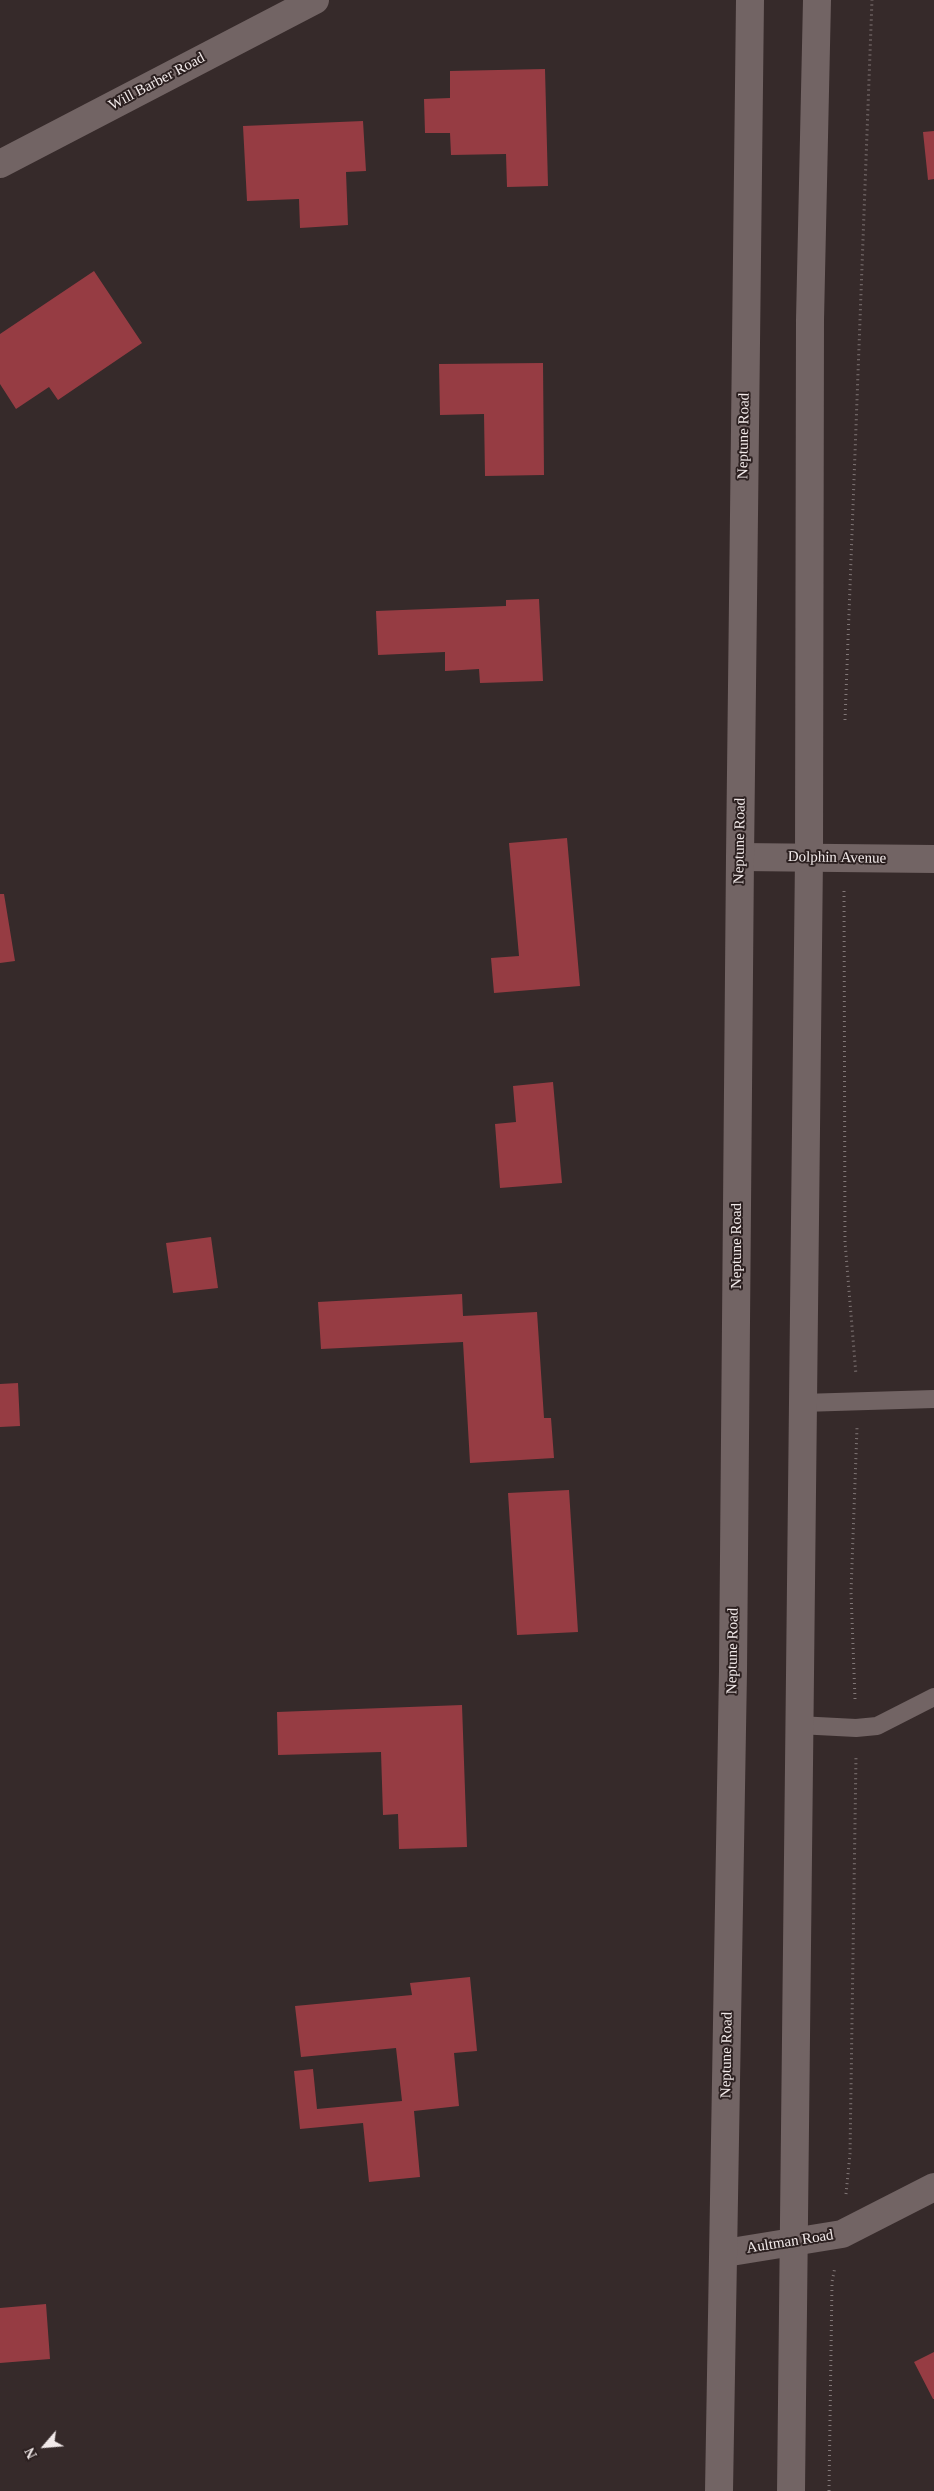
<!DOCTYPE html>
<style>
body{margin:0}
#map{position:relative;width:934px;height:2491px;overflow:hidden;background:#362a2a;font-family:Georgia,serif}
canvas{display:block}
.north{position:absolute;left:20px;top:2421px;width:50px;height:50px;-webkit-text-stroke:4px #2c2020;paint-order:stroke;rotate:243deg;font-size:14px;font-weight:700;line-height:20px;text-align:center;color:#f2eaea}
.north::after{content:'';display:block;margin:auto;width:18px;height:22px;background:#f2eaea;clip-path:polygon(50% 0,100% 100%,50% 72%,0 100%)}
</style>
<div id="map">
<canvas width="934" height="2491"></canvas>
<div class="north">N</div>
</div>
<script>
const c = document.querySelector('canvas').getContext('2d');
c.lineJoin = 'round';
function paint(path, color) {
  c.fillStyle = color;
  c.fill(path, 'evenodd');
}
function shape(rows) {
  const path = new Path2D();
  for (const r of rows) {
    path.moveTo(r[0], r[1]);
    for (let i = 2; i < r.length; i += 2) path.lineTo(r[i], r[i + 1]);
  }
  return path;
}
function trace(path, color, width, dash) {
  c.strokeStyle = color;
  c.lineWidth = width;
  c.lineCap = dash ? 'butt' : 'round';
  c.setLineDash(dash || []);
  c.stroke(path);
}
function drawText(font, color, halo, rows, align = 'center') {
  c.font = font + ' Georgia,serif';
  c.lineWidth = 4;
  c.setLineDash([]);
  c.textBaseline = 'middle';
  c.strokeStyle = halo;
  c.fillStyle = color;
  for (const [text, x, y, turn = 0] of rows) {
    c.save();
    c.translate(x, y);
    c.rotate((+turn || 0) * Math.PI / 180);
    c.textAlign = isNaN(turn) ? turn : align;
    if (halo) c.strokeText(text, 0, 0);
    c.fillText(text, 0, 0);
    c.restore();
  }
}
const building = shape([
 [545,69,548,186,507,187,506,154,451,155,450,133,425,133,424,99,450,98,450,71],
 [363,121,366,171,346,172,348,225,300,228,299,199,247,201,243,126],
 [934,131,934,179,928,180,923,132],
 [94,271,142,343,58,400,49,387,16,409,0,384,0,334],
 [543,363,544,475,485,476,484,414,440,415,439,364],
 [539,599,543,681,480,683,479,669,445,671,445,652,378,655,376,611,506,606,506,600],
 [567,838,580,986,494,993,491,958,519,956,509,843],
 [0,894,4,894,15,961,0,963],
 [553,1082,562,1183,500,1188,495,1124,516,1122,513,1086],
 [211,1237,218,1288,173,1293,166,1243],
 [462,1294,463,1316,537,1312,544,1418,551,1418,554,1458,470,1463,463,1342,321,1349,318,1302],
 [18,1383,20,1426,0,1427,0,1384],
 [569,1490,578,1632,517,1635,508,1493],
 [462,1705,467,1847,399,1849,398,1814,383,1815,381,1752,278,1755,277,1712],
 [470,1977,477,2051,454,2053,459,2106,414,2111,420,2177,369,2182,363,2123,300,2129,294,2071,313,2069,317,2109,402,2101,396,2048,301,2057,295,2006,412,1995,410,1983],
 [46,2304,50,2359,0,2363,0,2308],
 [934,2352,934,2399,933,2399,914,2362]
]);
const path = shape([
 [845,720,872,0],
 [844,891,845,1242,856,1375],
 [855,1699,851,1592,857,1428],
 [846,2194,850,2154,856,1756],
 [829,2491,832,2282,835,2267]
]);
const service = shape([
 [802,1403,934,1399],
 [798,1725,856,1728,877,1726,934,1697]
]);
const minor = shape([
 [0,164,315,0],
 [740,857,934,859],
 [725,2253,842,2234,934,2187]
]);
const secondary = shape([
 [719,2491,733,1671,740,857,750,0],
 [791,2491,809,857,810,320,817,0]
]);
const streetNames = [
 ["Will Barber Road",157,82,-28],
 ["Neptune Road",744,436,-89],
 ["Neptune Road",740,841,-89],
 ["Dolphin Avenue",837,858,1],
 ["Neptune Road",737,1246,-90],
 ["Neptune Road",733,1651,-89],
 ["Neptune Road",727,2055,-89],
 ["Aultman Road",790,2242,-9]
];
paint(building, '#963c43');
trace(path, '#817777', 3, [1, 4]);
trace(service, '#726464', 18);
trace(minor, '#726464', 28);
trace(secondary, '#726464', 28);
drawText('15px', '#f2eaea', '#2c2020', streetNames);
</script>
